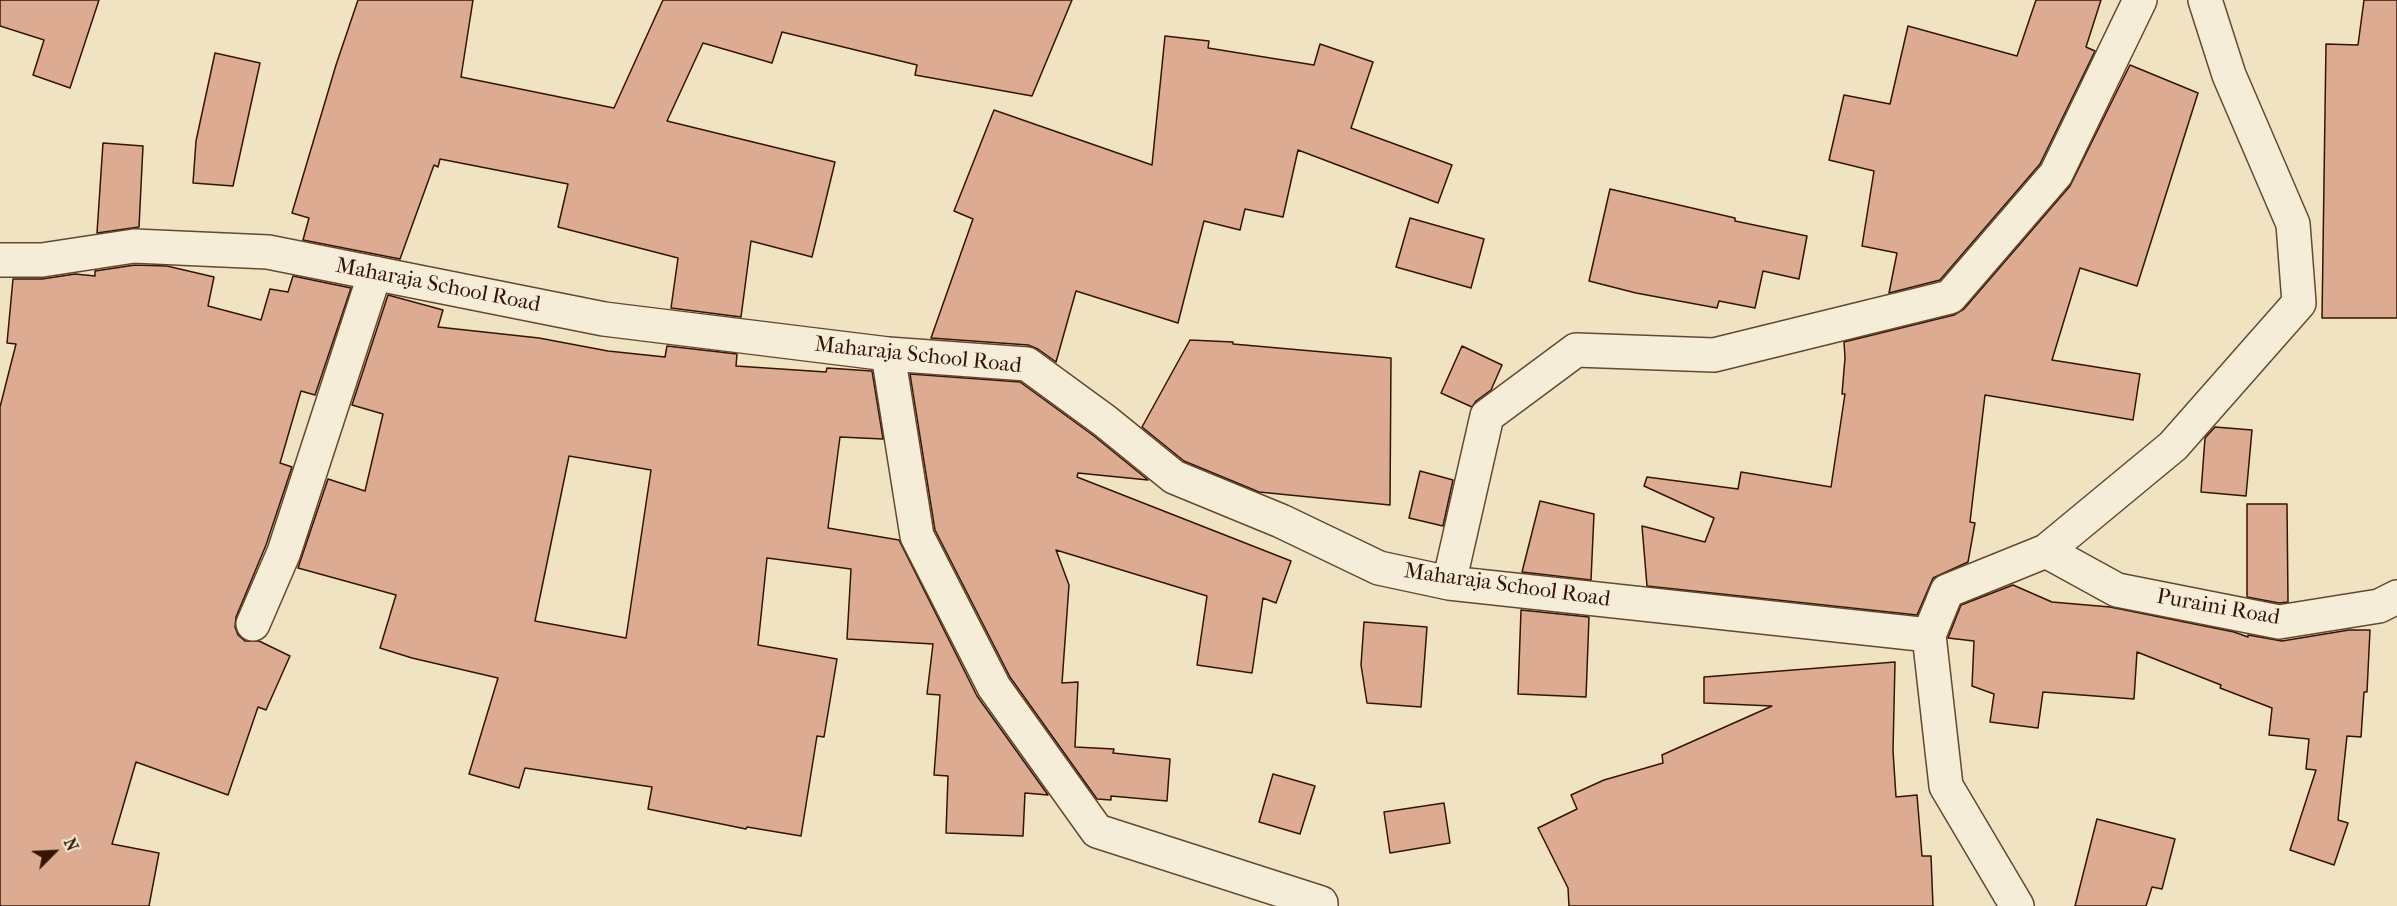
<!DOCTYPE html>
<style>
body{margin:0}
#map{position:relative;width:2397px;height:906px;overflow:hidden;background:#f0e3c2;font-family:"IM FELL French Canon",serif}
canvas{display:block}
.north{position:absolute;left:24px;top:822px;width:60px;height:60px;-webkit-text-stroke:4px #f5edd7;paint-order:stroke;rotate:66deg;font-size:16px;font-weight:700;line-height:24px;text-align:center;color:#341502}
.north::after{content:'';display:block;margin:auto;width:21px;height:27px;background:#341502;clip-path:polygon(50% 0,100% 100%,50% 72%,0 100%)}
</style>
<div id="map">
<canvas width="2397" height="906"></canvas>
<div class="north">N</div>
</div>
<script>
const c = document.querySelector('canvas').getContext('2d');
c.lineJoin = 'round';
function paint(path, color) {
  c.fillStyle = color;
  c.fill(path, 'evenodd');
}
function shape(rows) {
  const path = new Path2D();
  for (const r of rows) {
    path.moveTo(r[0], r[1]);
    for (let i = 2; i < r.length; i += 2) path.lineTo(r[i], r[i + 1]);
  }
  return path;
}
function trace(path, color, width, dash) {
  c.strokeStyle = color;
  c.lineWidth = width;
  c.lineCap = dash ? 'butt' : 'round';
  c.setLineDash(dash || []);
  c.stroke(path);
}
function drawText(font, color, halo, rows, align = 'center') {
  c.font = font + ' "IM FELL French Canon",serif';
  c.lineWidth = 5;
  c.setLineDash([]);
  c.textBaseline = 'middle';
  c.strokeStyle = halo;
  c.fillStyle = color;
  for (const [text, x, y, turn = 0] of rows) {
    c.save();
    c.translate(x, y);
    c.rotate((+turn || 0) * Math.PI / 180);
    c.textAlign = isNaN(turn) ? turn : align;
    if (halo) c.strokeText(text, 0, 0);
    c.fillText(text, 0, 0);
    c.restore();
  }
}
const building = shape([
 [0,0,99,0,70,88,33,75,44,40,0,26,0,0],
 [358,0,473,0,461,77,614,108,663,0,1072,0,1032,96,915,75,917,65,782,32,772,63,703,43,667,121,835,162,812,257,751,241,741,317,671,308,678,258,558,227,568,184,440,159,438,167,434,165,400,259,303,240,309,218,292,213,336,65,358,0],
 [2036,0,2101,0,2086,47,2095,51,2040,164,1940,280,1889,293,1897,253,1862,246,1874,171,1829,160,1844,95,1890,104,1908,26,2017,56,2036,0],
 [2364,0,2397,0,2397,318,2322,318,2326,44,2358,45,2364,0],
 [1165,36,1209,41,1208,48,1314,65,1320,44,1373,62,1351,128,1452,165,1438,203,1298,150,1283,217,1245,209,1240,230,1204,221,1178,323,1076,291,1056,362,1038,349,1028,345,931,338,973,219,954,211,994,110,1152,165,1165,36],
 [215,53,260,63,233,186,193,183,196,141,215,53],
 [2130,65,2198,93,2137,286,2080,268,2052,360,2140,374,2133,420,1985,395,1970,522,1975,523,1968,562,1933,578,1917,615,1647,586,1642,526,1705,542,1714,518,1644,486,1647,477,1738,489,1741,472,1831,487,1845,394,1842,394,1845,358,1844,342,1954,315,1964,309,2070,186,2130,65],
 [103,143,143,146,139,227,97,233,103,143],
 [1610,189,1735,218,1735,221,1807,236,1799,279,1763,271,1755,308,1719,301,1717,308,1636,293,1589,281,1610,189],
 [1410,218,1484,239,1471,288,1396,267,1410,218],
 [135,265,167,266,214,277,208,306,261,320,270,289,288,292,293,276,351,288,315,395,301,391,280,463,292,467,266,545,236,617,235,627,238,635,245,641,259,641,290,656,266,710,258,707,228,795,136,762,112,844,159,853,149,906,0,906,0,407,16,344,7,343,13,279,42,279,75,274,95,276,95,271,135,265],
 [388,295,443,310,438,327,539,338,608,351,665,357,667,346,737,354,736,366,826,372,827,368,872,371,883,439,840,437,828,528,899,540,977,696,1048,795,1025,793,1023,836,946,833,948,776,934,775,940,695,927,694,933,644,847,639,851,569,767,558,758,645,837,659,824,737,817,736,801,836,747,827,746,829,648,809,652,787,525,768,519,788,469,774,498,678,412,658,380,648,396,595,298,568,328,479,365,491,383,414,352,405,388,295],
 [569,456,651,470,626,638,535,621,569,456],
 [1190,340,1233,342,1233,344,1391,358,1390,505,1259,492,1184,461,1142,427,1190,340],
 [1462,346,1502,365,1491,390,1476,401,1472,407,1441,393,1462,346],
 [910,374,1020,382,1094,436,1148,480,1078,473,1077,477,1291,561,1276,603,1263,598,1252,673,1197,665,1207,596,1056,550,1069,585,1062,683,1078,682,1075,747,1114,749,1113,753,1170,759,1167,801,1111,796,1111,800,1097,799,1010,677,935,530,910,374],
 [2215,427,2252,430,2246,496,2201,492,2205,438,2215,427],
 [1420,471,1453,480,1443,526,1409,518,1420,471],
 [1540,501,1594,514,1591,580,1522,572,1540,501],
 [2247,504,2287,504,2288,602,2279,603,2247,597,2247,504],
 [2013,585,2052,602,2110,607,2234,632,2248,637,2248,635,2282,641,2349,630,2370,630,2367,692,2364,692,2361,737,2347,736,2338,820,2348,823,2334,865,2290,850,2316,770,2306,769,2309,739,2269,735,2272,708,2220,688,2221,685,2137,652,2134,699,2043,692,2038,728,1990,722,1994,694,1972,686,1974,641,1948,638,1961,605,2013,585],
 [1521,610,1589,617,1586,697,1518,694,1521,610],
 [1364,622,1427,627,1421,707,1367,703,1361,665,1364,622],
 [1895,662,1893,751,1896,797,1917,795,1922,856,1931,856,1933,906,1569,906,1568,888,1538,828,1577,809,1571,795,1604,780,1663,763,1662,755,1772,706,1704,703,1704,677,1895,662],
 [1273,774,1315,786,1300,834,1259,822,1273,774],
 [1444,803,1450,843,1390,853,1384,812,1444,803],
 [2097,819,2175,839,2162,889,2152,887,2146,906,2075,906,2097,819]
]);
const minor = shape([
 [0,260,42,260,134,246,268,252,604,319,888,354,1027,364,1105,421,1174,477,1281,521,1379,568,1449,583,1929,635],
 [888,354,917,536,994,687,1097,831,1321,903,1321,906],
 [2046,551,2117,590,2279,622,2379,606,2397,597],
 [1449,583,1487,416,1576,350,1714,355,1950,297,2056,174,2140,0],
 [253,624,284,552,375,273]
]);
const tertiary = shape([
 [2017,906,1946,786,1929,635,1947,591,2046,551,2173,446,2299,303,2293,224,2229,75,2205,0]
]);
const streetNames = [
 ["Maharaja School Road",438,286,11],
 ["Maharaja School Road",918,356,6],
 ["Maharaja School Road",1507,586,8],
 ["Puraini Road",2218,608,10]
];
paint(building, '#ddab92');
trace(building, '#341502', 1.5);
trace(minor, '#634832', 36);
trace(tertiary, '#634832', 36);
trace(minor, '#f5edd7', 33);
trace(tertiary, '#f5edd7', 33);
drawText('22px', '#341502', '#f5edd7', streetNames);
</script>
